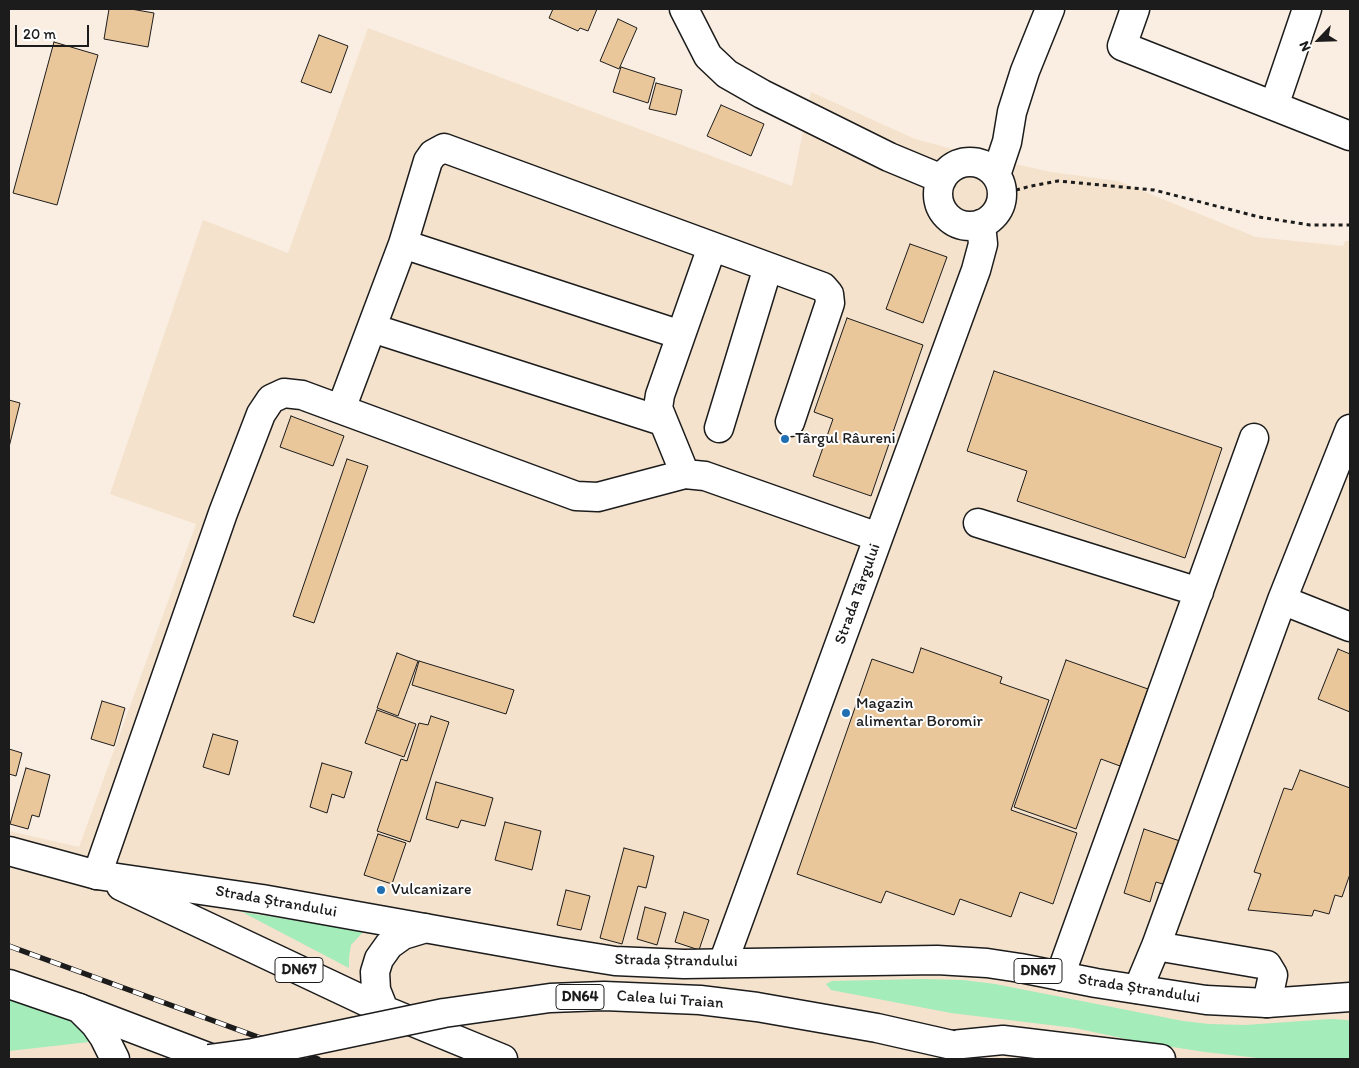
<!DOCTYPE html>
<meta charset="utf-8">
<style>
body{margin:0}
#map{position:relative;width:1359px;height:1068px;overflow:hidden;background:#f9eee1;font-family:Itim,sans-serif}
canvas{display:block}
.frame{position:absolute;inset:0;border:10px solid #1c1c1c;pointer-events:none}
.north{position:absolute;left:1294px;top:15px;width:50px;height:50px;-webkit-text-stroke:4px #fff;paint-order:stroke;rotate:246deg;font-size:14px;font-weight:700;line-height:20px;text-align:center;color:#1c1c1c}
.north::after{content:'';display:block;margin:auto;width:18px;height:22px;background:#1c1c1c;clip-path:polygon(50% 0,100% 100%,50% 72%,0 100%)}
.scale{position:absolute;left:15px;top:25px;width:74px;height:22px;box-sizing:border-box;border:2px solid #1c1c1c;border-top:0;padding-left:6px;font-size:15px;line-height:18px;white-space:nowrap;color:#1c1c1c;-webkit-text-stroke:4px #fff;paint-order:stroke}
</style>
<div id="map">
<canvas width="1359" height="1068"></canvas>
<div class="frame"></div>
<div class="north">N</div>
<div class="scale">20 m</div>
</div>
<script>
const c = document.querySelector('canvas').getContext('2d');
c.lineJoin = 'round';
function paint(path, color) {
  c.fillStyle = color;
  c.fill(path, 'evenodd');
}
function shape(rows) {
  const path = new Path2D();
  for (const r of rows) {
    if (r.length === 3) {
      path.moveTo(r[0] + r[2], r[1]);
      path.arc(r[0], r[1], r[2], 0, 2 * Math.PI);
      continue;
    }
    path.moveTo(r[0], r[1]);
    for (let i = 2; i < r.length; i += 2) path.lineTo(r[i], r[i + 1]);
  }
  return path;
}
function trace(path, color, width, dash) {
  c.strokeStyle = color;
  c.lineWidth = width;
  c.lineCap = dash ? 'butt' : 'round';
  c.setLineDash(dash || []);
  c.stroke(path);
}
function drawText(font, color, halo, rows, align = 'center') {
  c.font = font + ' Itim,sans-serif';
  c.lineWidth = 4;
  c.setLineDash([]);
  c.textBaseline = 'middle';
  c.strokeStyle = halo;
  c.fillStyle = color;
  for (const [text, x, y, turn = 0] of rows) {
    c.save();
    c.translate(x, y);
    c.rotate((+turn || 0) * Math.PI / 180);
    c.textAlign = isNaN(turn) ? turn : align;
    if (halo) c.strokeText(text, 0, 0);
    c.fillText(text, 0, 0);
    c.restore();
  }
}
const built = shape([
 [368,28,792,186,811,92,915,139,971,154,1051,172,1118,181,1256,237,1343,246,1345,241,1350,241,1350,1059,9,1059,9,831,79,847,196,524,110,494,203,220,288,253]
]);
const green = shape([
 [242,912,364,931,351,945,349,957,349,968],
 [923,979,963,980,995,984,1183,1021,1209,1024,1245,1025,1331,1019,1347,1020,1350,1021,1350,1059,1267,1059,1205,1052,1140,1042,1075,1028,951,1013,831,990,826,984,832,981],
 [9,996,66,1018,86,1034,89,1042,9,1051]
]);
const building = shape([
 [109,9,131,9,154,13,148,47,104,39,109,9],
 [553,9,597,9,588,31,580,28,578,31,549,18,553,9],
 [618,19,637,28,619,69,600,61,618,19],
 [319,35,348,46,331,93,301,82,319,35],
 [54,42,98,55,57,205,13,193,54,42],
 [621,67,655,78,648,103,613,92,621,67],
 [656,83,682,90,676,115,649,109,656,83],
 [721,105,764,124,751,156,707,136,721,105],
 [910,244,947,257,923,323,886,309,910,244],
 [847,318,923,345,871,496,813,476,833,419,814,412,847,318],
 [994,371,1222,448,1185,558,1017,501,1027,471,967,451,994,371],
 [9,400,20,403,9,447,9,400],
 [291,416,344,436,333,466,280,447,291,416],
 [347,459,368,466,314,623,293,616,347,459],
 [921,648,1002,677,1000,683,1049,700,1011,810,1077,833,1053,904,1020,892,1011,917,960,899,954,915,886,891,881,903,797,874,872,659,913,673,921,648],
 [1338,649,1350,654,1350,712,1318,699,1338,649],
 [397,653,418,661,398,716,377,708,397,653],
 [1066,660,1148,689,1120,766,1101,759,1076,829,1014,807,1066,660],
 [419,661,514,690,506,714,412,685,419,661],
 [102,701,125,708,114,746,91,739,102,701],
 [377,710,416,724,404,757,365,743,377,710],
 [431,716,449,722,410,842,377,831,401,759,407,761,419,723,428,725,431,716],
 [213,734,238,741,229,775,203,767,213,734],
 [9,749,22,753,16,776,9,774,9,749],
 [322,763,352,772,344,798,332,794,327,813,310,807,322,763],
 [26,768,50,775,39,817,32,815,28,829,10,824,26,768],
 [1300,770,1350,788,1350,874,1342,897,1335,895,1329,914,1314,910,1312,916,1248,910,1261,874,1254,872,1284,788,1292,790,1300,770],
 [436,782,493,798,485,826,461,820,458,828,426,819,436,782],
 [505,822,541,831,532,870,495,860,505,822],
 [1144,829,1180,841,1166,885,1156,882,1150,902,1124,893,1144,829],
 [378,834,406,843,392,884,364,875,378,834],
 [624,848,654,856,646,888,638,886,622,944,600,938,624,848],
 [566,890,590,896,581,930,557,925,566,890],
 [645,907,666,913,657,945,637,939,645,907],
 [684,912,709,920,699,950,675,942,684,912]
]);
const path = shape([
 [1016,190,1031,186,1058,181,1154,190,1259,217,1310,225,1350,225]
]);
const minor = shape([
 [684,9,708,56,727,74,762,94,889,157,942,179],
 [1135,9,1122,46,1350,136],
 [1274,106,1307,9],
 [970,194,32],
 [996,175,1007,142,1012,112,1025,71,1050,9],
 [403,244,681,335],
 [372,328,662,421],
 [341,409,403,244,428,161,433,154,444,148,823,287,829,294,830,303,790,422],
 [719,428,768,267],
 [685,474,658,408,660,395,681,335,712,247],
 [978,523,1199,592],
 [1282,600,1350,627],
 [97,875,223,513,261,414,271,399,284,393,302,395,576,496,598,497,685,474,705,476,878,537],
 [1156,946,1267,965,1273,975,1267,1003],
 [723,963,976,270,983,244,981,224],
 [1060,976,1254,438],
 [1138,989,1156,946,1282,600,1350,429],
 [79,1008,213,1059]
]);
const major = shape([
 [9,851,97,875,262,899,559,952,615,961,684,964,937,960,987,963,1020,968,1096,983,1206,1000,1267,1003,1350,997],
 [121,886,384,1010,503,1059],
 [9,984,79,1008,95,1024,104,1037,115,1059],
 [384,1010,376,990,375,972,379,959,389,945,403,935,426,928],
 [952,1045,1003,1040,1161,1059]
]);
const rail = shape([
 [9,946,318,1059]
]);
const majorBridge = shape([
 [209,1059,253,1053,444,1013,550,998,604,996,700,1000,757,1007,877,1028,952,1045]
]);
const markers = [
 [785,439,5,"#1f6fb2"],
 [846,713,5,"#1f6fb2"],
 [381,890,5,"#1f6fb2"]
];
const shields = [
 [299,970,48],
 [1038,971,48],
 [580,997,48]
];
const shieldNames = [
 ["DN67",299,970],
 ["DN67",1038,971],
 ["DN64",580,997]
];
const poiNames = [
 ["Târgul Râureni",795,439],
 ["Magazin",856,704],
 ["alimentar Boromir",856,722],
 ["Vulcanizare",391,890]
];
const streetNames = [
 ["Strada Târgului",858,594,-70],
 ["Strada Ștrandului",276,902,10],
 ["Strada Ștrandului",676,961,1],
 ["Strada Ștrandului",1139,989,9],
 ["Calea lui Traian",670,1000,4]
];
paint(built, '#f4e2cc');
paint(green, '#a4ecba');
paint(building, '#eac69b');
trace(building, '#1c1c1c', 1);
trace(minor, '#1c1c1c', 31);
trace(major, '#1c1c1c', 31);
trace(path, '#1c1c1c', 3, [4, 4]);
trace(minor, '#fff', 28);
trace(major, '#fff', 28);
trace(rail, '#1c1c1c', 5.5);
trace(rail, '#fff', 4, [11]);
trace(majorBridge, '#1c1c1c', 31, []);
trace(majorBridge, '#fff', 28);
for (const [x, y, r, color] of markers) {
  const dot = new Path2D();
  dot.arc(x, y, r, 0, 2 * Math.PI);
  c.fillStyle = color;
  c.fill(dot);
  trace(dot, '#fff', 2);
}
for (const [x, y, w] of shields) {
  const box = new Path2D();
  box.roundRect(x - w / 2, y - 12.5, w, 25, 4);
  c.fillStyle = '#fff';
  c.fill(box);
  trace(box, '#1c1c1c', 1);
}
drawText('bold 15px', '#1c1c1c', null, shieldNames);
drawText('16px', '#1c1c1c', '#fff', poiNames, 'left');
drawText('16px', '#1c1c1c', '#fff', streetNames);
</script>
